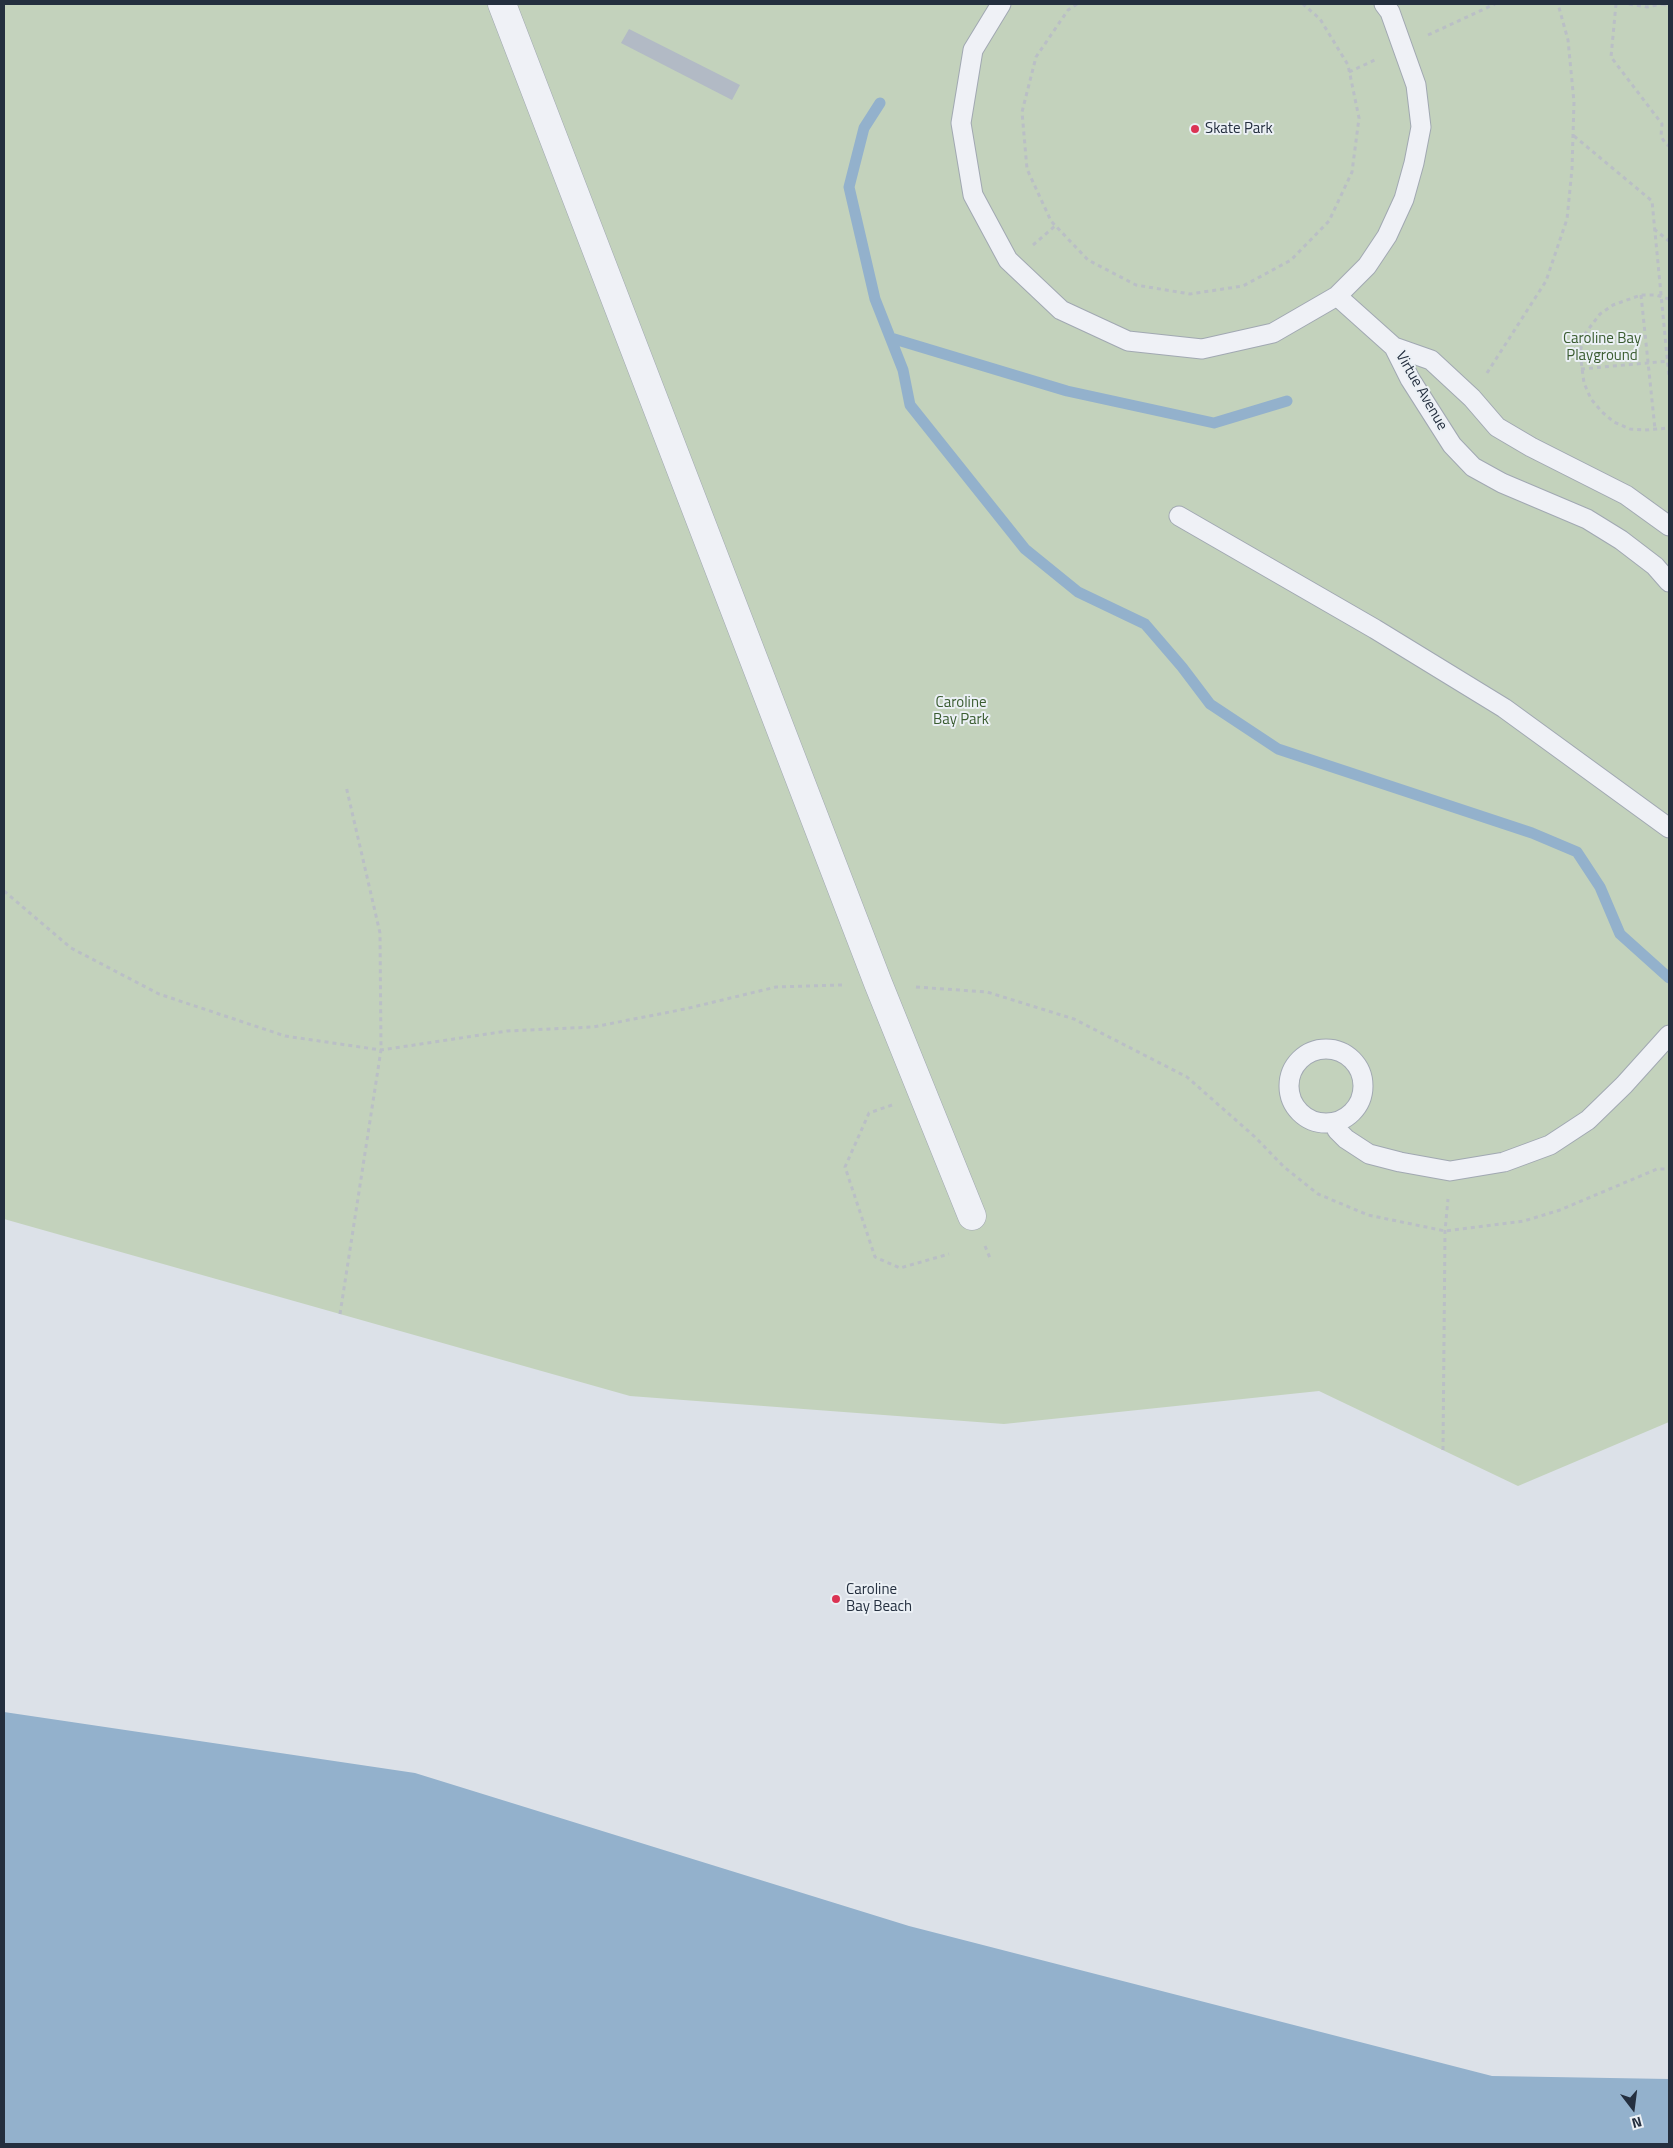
<!DOCTYPE html>
<style>
body{margin:0}
#map{position:relative;width:1673px;height:2148px;overflow:hidden;background:#dce1e8;font-family:"Titillium Web",sans-serif}
canvas{display:block}
.frame{position:absolute;inset:0;border:5px solid #242f3f;pointer-events:none}
.north{position:absolute;left:1608px;top:2083px;width:50px;height:50px;-webkit-text-stroke:4px #ebf0f5;paint-order:stroke;rotate:165deg;font-size:14px;font-weight:700;line-height:20px;text-align:center;color:#242f3f}
.north::after{content:'';display:block;margin:auto;width:18px;height:22px;background:#242f3f;clip-path:polygon(50% 0,100% 100%,50% 72%,0 100%)}
</style>
<div id="map">
<canvas width="1673" height="2148"></canvas>
<div class="frame"></div>
<div class="north">N</div>
</div>
<script>
const c = document.querySelector('canvas').getContext('2d');
c.lineJoin = 'round';
function paint(path, color) {
  c.fillStyle = color;
  c.fill(path, 'evenodd');
}
function shape(rows) {
  const path = new Path2D();
  for (const r of rows) {
    if (r.length === 3) {
      path.moveTo(r[0] + r[2], r[1]);
      path.arc(r[0], r[1], r[2], 0, 2 * Math.PI);
      continue;
    }
    path.moveTo(r[0], r[1]);
    for (let i = 2; i < r.length; i += 2) path.lineTo(r[i], r[i + 1]);
  }
  return path;
}
function trace(path, color, width, dash) {
  c.strokeStyle = color;
  c.lineWidth = width;
  c.lineCap = dash ? 'butt' : 'round';
  c.setLineDash(dash || []);
  c.stroke(path);
}
function drawText(font, color, halo, rows, align = 'center') {
  c.font = font + ' "Titillium Web",sans-serif';
  c.lineWidth = 4;
  c.setLineDash([]);
  c.textBaseline = 'middle';
  c.strokeStyle = halo;
  c.fillStyle = color;
  for (const [text, x, y, turn = 0] of rows) {
    c.save();
    c.translate(x, y);
    c.rotate((+turn || 0) * Math.PI / 180);
    c.textAlign = isNaN(turn) ? turn : align;
    if (halo) c.strokeText(text, 0, 0);
    c.fillText(text, 0, 0);
    c.restore();
  }
}
const green = shape([
 [4,4,1669,4,1669,1422,1518,1486,1319,1391,1004,1424,630,1396,4,1219]
]);
const water = shape([
 [4,1712,415,1773,909,1926,1492,2076,1669,2079,1669,2144,4,2144]
]);
const stream = shape([
 [880,103,864,128,849,187,875,299,903,370,910,405,1025,549,1078,592,1145,624,1182,667,1210,704,1278,749,1532,833,1577,852,1600,887,1620,934,1669,978],
 [891,338,1067,391,1214,423,1287,401]
]);
const building = shape([
 [629,29,740,85,732,100,621,43]
]);
const path = shape([
 [1077,4,1068,10,1036,57,1022,112,1027,169,1051,221,1088,260,1136,285,1190,294,1243,286,1291,260,1329,221,1352,172,1359,118,1348,65,1320,19,1303,4],
 [1616,4,1611,57,1662,124,1661,136,1665,143,1669,146],
 [1629,4,1647,7,1662,4],
 [1662,4,1669,6],
 [1428,35,1495,4],
 [1349,72,1377,59],
 [1574,136,1652,201,1669,377],
 [1654,229,1669,241],
 [1033,245,1055,226],
 [1641,295,1655,429],
 [1669,299,1656,295,1641,295,1613,305,1600,314,1584,335,1580,353,1584,383,1591,399,1602,412,1614,422,1630,429,1645,430,1669,428],
 [1581,369,1669,361],
 [1487,373,1546,281,1567,219,1572,169,1574,102,1568,40,1558,4],
 [4,891,71,948,159,994,285,1036,381,1050,507,1031,593,1027,685,1009,776,987,842,985],
 [916,987,987,992,1074,1019,1187,1077,1255,1137,1284,1167,1318,1194,1368,1215,1445,1231,1524,1221,1560,1210,1657,1169,1669,1169],
 [892,1105,869,1113,845,1167,875,1257,900,1268,949,1254],
 [985,1246,990,1258],
 [340,1314,381,1050,380,933,346,786],
 [1443,1450,1445,1231,1448,1199]
]);
const service = shape([
 [1001,4,973,50,961,123,973,195,1008,260,1061,310,1128,341,1202,349,1273,333,1337,296,1367,266,1387,236,1404,199,1414,163,1421,127,1416,85,1390,12,1384,4],
 [1337,296,1394,347,1410,379,1452,445,1473,467,1502,483,1587,519,1621,540,1655,566,1669,582],
 [1394,347,1431,360,1472,398,1497,427,1531,447,1626,495,1669,526],
 [1179,516,1375,629,1504,708,1669,828],
 [1326,1086,37],
 [1336,1122,1337,1130,1346,1139,1369,1154,1400,1162,1450,1171,1504,1162,1550,1145,1588,1120,1624,1085,1669,1035]
]);
const pedestrian = shape([
 [502,4,878,983,972,1216]
]);
const markers = [
 [1195,129,5,"#db3353"],
 [836,1599,5,"#db3353"]
];
const poiNames = [
 ["Skate Park",1205,129],
 ["Caroline",846,1590],
 ["Bay Beach",846,1607]
];
const parkNames = [
 ["Caroline Bay",1602,339],
 ["Playground",1602,356],
 ["Caroline",961,703],
 ["Bay Park",961,720]
];
const streetNames = [
 ["Virtue Avenue",1421,391,60]
];
paint(green, '#c3d2bc');
paint(water, '#93b1cc');
trace(stream, '#93b1cc', 11);
paint(building, '#b2bac5');
trace(service, '#a1a8b2', 21);
trace(pedestrian, '#a1a8b2', 29);
trace(path, '#babfc6', 3, [4, 4]);
trace(service, '#eff1f6', 19);
trace(pedestrian, '#eff1f6', 28);
for (const [x, y, r, color] of markers) {
  const dot = new Path2D();
  dot.arc(x, y, r, 0, 2 * Math.PI);
  c.fillStyle = color;
  c.fill(dot);
  trace(dot, '#ebf0f5', 2);
}
drawText('15px', '#242f3f', '#ebf0f5', poiNames, 'left');
drawText('15px', '#3a5c30', '#ebf0f5', parkNames);
drawText('15px', '#242f3f', '#ebf0f5', streetNames);
</script>
